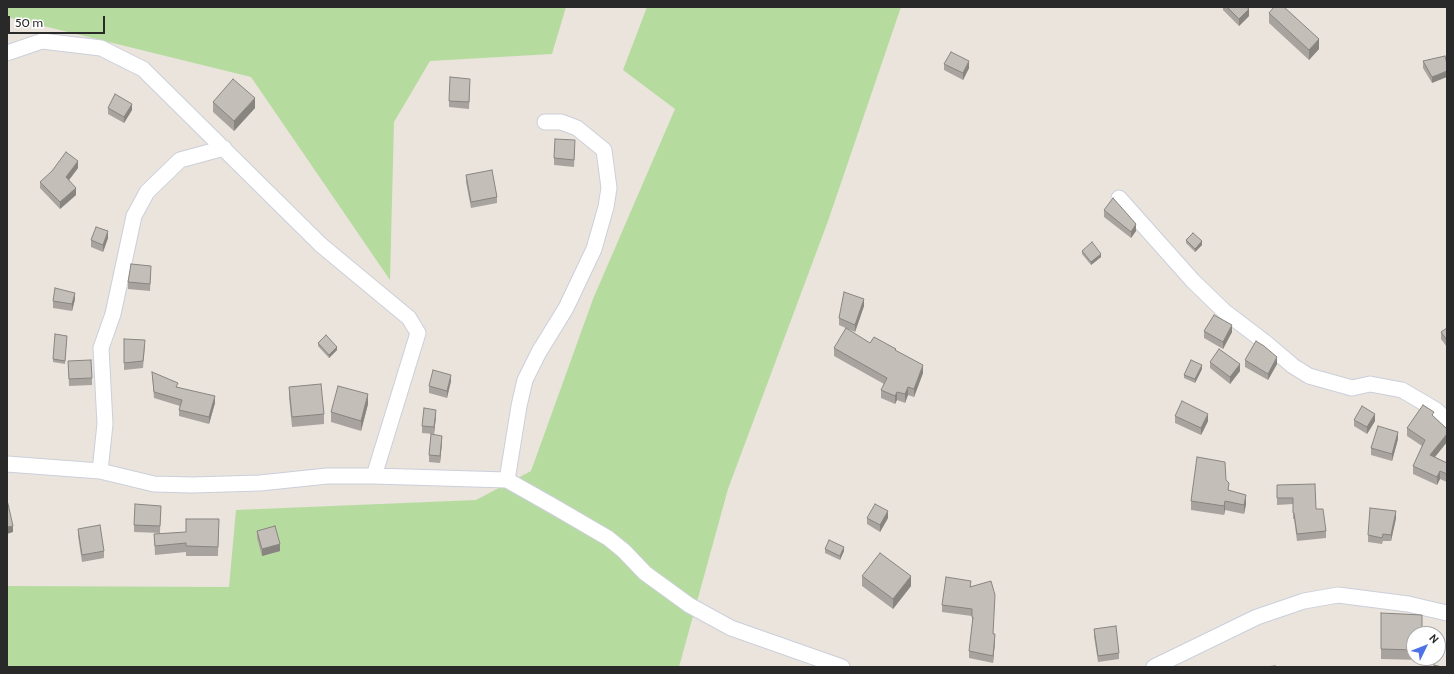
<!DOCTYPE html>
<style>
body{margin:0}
#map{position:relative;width:1454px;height:674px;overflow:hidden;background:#eae4dd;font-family:Cabin,sans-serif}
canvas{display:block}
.frame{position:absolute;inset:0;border:8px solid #292929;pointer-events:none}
.north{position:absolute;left:1406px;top:626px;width:40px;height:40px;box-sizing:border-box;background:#fff;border:1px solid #a9a9a9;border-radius:50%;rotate:47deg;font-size:11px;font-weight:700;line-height:16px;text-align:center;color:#292929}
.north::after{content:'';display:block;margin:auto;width:14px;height:18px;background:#4d71e7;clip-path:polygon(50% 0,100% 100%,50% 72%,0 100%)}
.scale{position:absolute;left:8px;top:16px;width:97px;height:18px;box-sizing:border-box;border:2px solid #292929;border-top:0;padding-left:5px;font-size:12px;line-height:14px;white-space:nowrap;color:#292929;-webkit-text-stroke:3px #fff;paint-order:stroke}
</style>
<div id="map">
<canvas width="1454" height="674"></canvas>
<div class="frame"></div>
<div class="north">N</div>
<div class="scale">50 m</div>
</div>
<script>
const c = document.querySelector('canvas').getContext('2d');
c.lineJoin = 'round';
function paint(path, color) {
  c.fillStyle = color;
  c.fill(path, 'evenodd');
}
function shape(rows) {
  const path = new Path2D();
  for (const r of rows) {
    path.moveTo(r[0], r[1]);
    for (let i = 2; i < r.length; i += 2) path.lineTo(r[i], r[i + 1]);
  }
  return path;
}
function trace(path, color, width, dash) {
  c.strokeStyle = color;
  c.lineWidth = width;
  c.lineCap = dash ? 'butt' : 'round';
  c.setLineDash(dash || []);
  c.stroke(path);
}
const green = shape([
 [7,7,566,7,552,54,430,61,394,122,390,280,251,77,7,17],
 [647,7,901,7,828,221,728,489,679,667,7,667,7,586,229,587,236,510,476,500,531,471,593,299,675,109,623,70]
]);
const minor = shape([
 [7,53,42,41,101,48,143,69,321,245,409,318,418,333,374,476],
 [1119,198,1193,281,1224,311,1266,343,1293,366,1309,376,1352,388,1370,384,1402,390,1436,410,1447,420],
 [7,464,100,471,154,484,192,485,260,483,327,476,374,476,507,480,553,506,608,538,624,551,645,573,689,605,731,628,842,667],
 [100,471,105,424,101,348,113,314,134,216,147,192,180,160,224,148],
 [507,480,519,406,525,380,539,352,566,308,594,249,606,207,609,188,604,150,577,128,561,122,545,122],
 [1154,667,1257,617,1304,601,1338,595,1408,604,1447,613]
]);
const wall = shape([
 [1223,7,1246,7,1249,16,1239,26,1223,10],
 [1269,13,1319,49,1309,60,1269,23],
 [1445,56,1432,83,1423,68,1423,61],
 [944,64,969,68,963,80,944,70],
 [470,85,469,109,449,107,449,101],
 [213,102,255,108,234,131,213,112],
 [108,108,132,110,124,123,108,114],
 [575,147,574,167,554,165,554,158],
 [78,168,69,180,76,195,60,209,40,188,40,182],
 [466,175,497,197,497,203,471,208,466,182],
 [1104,210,1136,231,1131,238,1104,217],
 [108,238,103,252,91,247,91,240],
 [1186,240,1202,245,1195,252,1186,243],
 [1082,251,1101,257,1091,265,1082,254],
 [151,272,150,291,128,289,128,282],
 [75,299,72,311,53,308,53,301],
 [864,306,855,332,839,325,839,318],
 [1447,328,1447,347,1441,339,1441,332],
 [1204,331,1232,332,1223,349,1204,338],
 [67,336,65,364,53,362,53,359],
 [124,339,145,346,143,368,124,370],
 [318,343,337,350,329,358,318,346],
 [870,343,896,351,923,373,914,397,908,395,905,403,897,400,895,404,881,398,881,390,884,384,834,356,834,348],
 [1245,360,1277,364,1268,380,1245,367],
 [68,361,92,378,92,385,69,386],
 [1210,362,1240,371,1230,384,1210,368],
 [1202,369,1195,383,1184,378,1184,375],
 [152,372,178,387,215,403,209,424,179,416,179,410,180,406,154,398],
 [451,381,447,398,429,393,429,386],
 [289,387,324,414,324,424,292,427,289,397],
 [368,404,361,431,331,422,331,412],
 [436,416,434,434,422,433,422,426],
 [1175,416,1208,421,1201,435,1175,423],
 [1434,417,1447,429,1447,442,1435,457,1447,463,1447,482,1440,479,1437,485,1413,474,1413,466,1422,446,1407,436,1407,428],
 [1354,420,1375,421,1367,434,1354,426],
 [1398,439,1392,461,1371,455,1371,448],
 [442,442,440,463,429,462,429,455],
 [1226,480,1229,491,1246,504,1244,514,1225,510,1224,515,1191,510,1191,501],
 [1277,485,1316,509,1326,531,1326,538,1297,541,1294,519,1293,519,1293,504,1277,505],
 [161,506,160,533,134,532,134,525],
 [867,518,888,518,880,532,867,524],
 [1396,518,1391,541,1383,541,1382,544,1368,542,1368,535],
 [219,519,218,556,186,556,186,552,155,555,154,534,186,532],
 [78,529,104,551,104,558,82,562,78,536],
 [257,531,280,551,262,556,257,538],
 [825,549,844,551,840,560,825,553],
 [862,576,911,586,893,609,862,586],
 [971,586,993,634,995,641,993,663,969,658,969,651,972,624,972,616,942,612,942,605],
 [1381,613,1414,634,1414,658,1421,658,1421,660,1381,659],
 [1094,629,1119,653,1119,659,1098,662,1094,636]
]);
const shadedWall = shape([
 [1249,9,1249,16,1239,26,1239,19],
 [1319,39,1319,49,1309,60,1309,50],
 [969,61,969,68,963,80,963,73],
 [1447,71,1447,77,1432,83,1432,77],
 [255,98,255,108,234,131,234,121],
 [132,104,132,110,124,123,124,117],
 [78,161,78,168,66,184,66,177],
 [76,188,76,195,60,209,60,202],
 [1136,224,1136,231,1131,238,1131,232],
 [108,231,108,238,103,252,103,245],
 [1202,241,1202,245,1195,252,1195,249],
 [1101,254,1101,257,1091,265,1091,262],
 [75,293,75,299,72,311,72,304],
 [864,299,864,306,855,332,855,325],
 [1232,325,1232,332,1223,349,1223,342],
 [337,347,337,350,329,358,329,355],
 [1277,357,1277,364,1268,380,1268,374],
 [1240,364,1240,371,1230,384,1230,377],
 [923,365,923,373,914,397,914,389],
 [1202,365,1202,369,1195,383,1195,379],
 [451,375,451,381,447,398,447,391],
 [908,387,908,395,905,403,905,394],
 [897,392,897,400,895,404,895,396],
 [368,394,368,404,361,431,361,421],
 [215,396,215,403,209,424,209,417],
 [436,410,436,416,434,434,434,427],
 [1208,414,1208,421,1201,435,1201,428],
 [1375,414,1375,421,1367,434,1367,427],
 [1398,432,1398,439,1392,461,1392,454],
 [1447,434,1447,442,1430,463,1430,455],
 [442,436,442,442,440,463,440,456],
 [1440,471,1440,479,1437,485,1437,477],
 [1246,495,1246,504,1244,514,1244,505],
 [1225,501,1225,510,1224,515,1224,506],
 [888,511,888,518,880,532,880,525],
 [1396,511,1396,518,1391,541,1391,535],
 [13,526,13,532,7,534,7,527],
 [280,544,280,551,262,556,262,549],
 [844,547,844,551,840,560,840,556],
 [911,576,911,586,893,609,893,599],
 [995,634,995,641,993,663,993,656]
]);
const building = shape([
 [1227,7,1246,7,1249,9,1239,19,1227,7],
 [1274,7,1284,7,1319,39,1309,50,1269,13,1274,7],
 [951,52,969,61,963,73,944,64,951,52],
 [1445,56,1447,64,1447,71,1432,77,1423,61,1445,56],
 [450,77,470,79,469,102,449,101,450,77],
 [233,79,255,98,234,121,213,102,233,79],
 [115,94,132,104,124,117,108,108,115,94],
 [555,139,575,140,574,160,554,158,555,139],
 [66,152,78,161,66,177,76,188,60,202,40,182,52,171,66,152],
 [492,170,497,197,471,202,466,175,492,170],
 [1113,198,1136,224,1131,232,1104,210,1113,198],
 [96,227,108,231,103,245,91,240,96,227],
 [1193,233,1202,241,1195,249,1186,240,1193,233],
 [1092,242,1101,254,1091,262,1082,251,1092,242],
 [131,264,151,266,150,284,128,282,131,264],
 [55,288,75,293,72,304,53,301,55,288],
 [844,292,864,299,855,325,839,318,844,292],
 [1214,315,1232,325,1223,342,1204,331,1214,315],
 [846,328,870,343,874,337,896,349,895,350,923,365,914,389,908,387,905,394,897,392,895,396,881,390,887,378,834,348,846,328],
 [1447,328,1447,340,1441,332,1447,328],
 [55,334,67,336,65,361,53,359,55,334],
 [326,335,337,347,329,355,318,343,326,335],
 [124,339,145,340,143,361,124,363,124,339],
 [1256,341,1264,346,1277,357,1268,374,1245,360,1256,341],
 [1219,349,1240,364,1230,377,1210,362,1219,349],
 [91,360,92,378,69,379,68,361,91,360],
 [1191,360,1202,365,1195,379,1184,375,1191,360],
 [433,370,451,375,447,391,429,386,433,370],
 [152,372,178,383,176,387,215,396,209,417,179,410,182,400,154,392,152,372],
 [321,384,324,414,292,417,289,387,321,384],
 [338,386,368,394,361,421,331,412,338,386],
 [1182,401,1208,414,1201,428,1175,416,1182,401],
 [1423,405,1434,412,1432,415,1447,429,1447,434,1430,455,1447,463,1447,474,1440,471,1437,477,1413,466,1425,440,1407,428,1423,405],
 [1362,406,1375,414,1367,427,1354,420,1362,406],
 [424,408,436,410,434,427,422,426,424,408],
 [1378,426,1398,432,1392,454,1371,448,1378,426],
 [431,434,442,436,440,456,429,455,431,434],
 [1197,457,1225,462,1226,480,1229,483,1228,490,1246,495,1244,505,1225,501,1224,506,1191,501,1197,457],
 [1315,484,1316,509,1323,509,1326,531,1297,534,1294,513,1293,513,1293,498,1277,498,1277,485,1315,484],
 [8,504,13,526,7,527,7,505,8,504],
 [135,504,161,506,160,526,134,525,135,504],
 [875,504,888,511,880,525,867,518,875,504],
 [1370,508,1396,511,1391,535,1383,534,1382,538,1368,535,1370,508],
 [186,519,219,519,218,547,186,546,186,543,155,546,154,534,186,532,186,519],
 [100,525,104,551,82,555,78,529,100,525],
 [275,526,280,544,262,549,257,531,275,526],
 [829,540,844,547,840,556,825,549,829,540],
 [880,553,911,576,893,599,862,576,880,553],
 [946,577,971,581,970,587,991,581,995,595,993,634,995,634,993,656,969,651,973,617,972,617,972,609,942,605,946,577],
 [1381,613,1422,615,1422,634,1414,634,1414,650,1381,649,1381,613],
 [1116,626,1119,653,1098,656,1094,629,1116,626],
 [1434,665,1442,667,1434,667,1434,665],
 [1275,666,1275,667,1264,667,1275,666]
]);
paint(green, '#b6db9f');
trace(minor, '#cbcfda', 17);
trace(minor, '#fff', 15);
paint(wall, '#a8a39e');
paint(shadedWall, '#888581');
paint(building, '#c3beb8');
trace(building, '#888581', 1);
</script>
